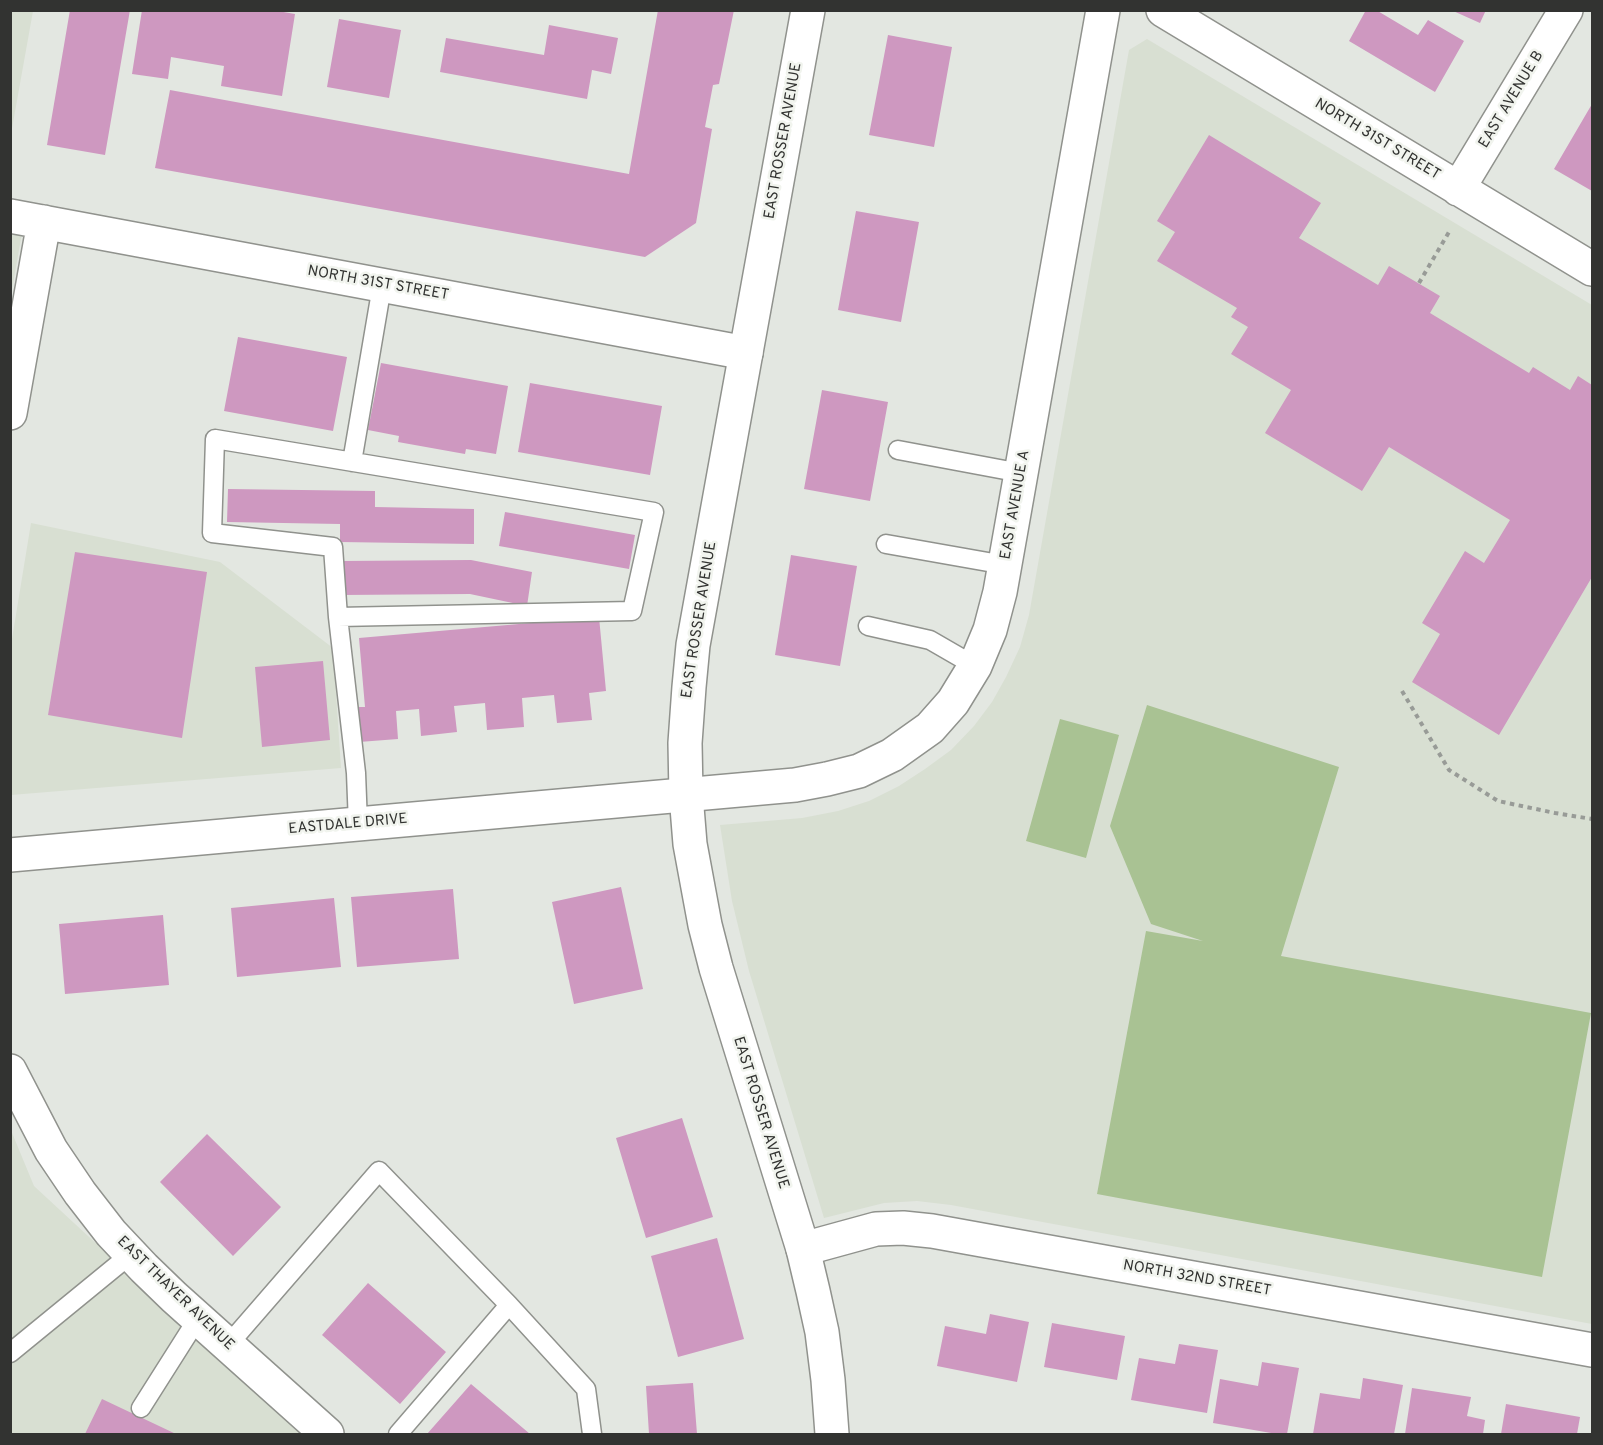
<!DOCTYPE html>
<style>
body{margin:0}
#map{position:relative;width:1603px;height:1445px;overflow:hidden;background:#e3e7e1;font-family:Overpass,sans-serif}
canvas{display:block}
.frame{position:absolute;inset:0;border:12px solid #323331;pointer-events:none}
</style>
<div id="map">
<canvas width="1603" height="1445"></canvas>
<div class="frame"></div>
</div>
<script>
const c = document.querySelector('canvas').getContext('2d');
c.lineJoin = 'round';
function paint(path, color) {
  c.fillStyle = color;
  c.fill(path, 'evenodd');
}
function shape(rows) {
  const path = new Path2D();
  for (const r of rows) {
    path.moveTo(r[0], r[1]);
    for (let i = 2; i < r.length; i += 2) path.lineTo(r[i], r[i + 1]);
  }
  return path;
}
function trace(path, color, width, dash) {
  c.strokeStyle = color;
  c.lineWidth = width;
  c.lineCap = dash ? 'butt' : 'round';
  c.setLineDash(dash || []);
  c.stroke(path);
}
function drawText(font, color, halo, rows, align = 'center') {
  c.font = font + ' Overpass,sans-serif';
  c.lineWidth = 5;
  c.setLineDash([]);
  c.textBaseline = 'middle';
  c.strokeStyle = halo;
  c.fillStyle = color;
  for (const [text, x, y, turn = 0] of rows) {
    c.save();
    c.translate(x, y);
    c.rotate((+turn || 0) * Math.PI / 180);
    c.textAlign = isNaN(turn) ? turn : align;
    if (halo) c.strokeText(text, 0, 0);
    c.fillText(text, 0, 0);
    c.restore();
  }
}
const built = shape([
 [11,10,33,11,11,134,10,11],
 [1147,39,1592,305,1592,1324,951,1205,917,1201,884,1203,824,1218,749,971,732,901,720,825,802,818,838,811,869,801,899,786,925,769,951,750,974,726,992,702,1006,677,1020,647,1029,615,1129,50],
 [11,231,22,233,11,295],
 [31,523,220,562,333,648,341,768,11,795,11,645],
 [10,1128,34,1186,302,1434,11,1434]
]);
const green = shape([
 [1147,705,1339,767,1281,956,1591,1013,1542,1277,1097,1194,1146,931,1203,941,1151,924,1110,826],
 [1060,719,1119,735,1086,858,1026,841]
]);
const building = shape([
 [70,10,130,10,105,155,47,145],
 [142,10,272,10,295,14,282,96,221,86,224,66,171,57,168,79,132,74],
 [658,10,734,10,719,84,713,85,705,127,712,129,696,223,645,257,155,168,170,90,629,174],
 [1366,10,1376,10,1418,35,1428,20,1464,41,1435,92,1349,41],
 [1451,10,1486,10,1480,23],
 [339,19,401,30,389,98,327,87],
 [549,25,618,38,611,74,592,70,587,99,440,72,446,38,544,55],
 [888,35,952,47,934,147,869,135],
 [1592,104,1592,191,1554,169],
 [1209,135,1321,203,1299,238,1378,285,1389,266,1440,296,1430,313,1529,373,1533,367,1570,390,1578,376,1592,385,1592,577,1499,735,1412,682,1440,634,1422,623,1465,551,1484,563,1510,520,1389,447,1362,491,1265,433,1291,390,1231,354,1248,327,1231,317,1237,308,1157,261,1175,232,1157,221],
 [856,211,919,222,901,322,838,310],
 [238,337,347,357,333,431,224,411],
 [381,363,508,386,496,454,466,449,465,454,398,442,399,436,368,430],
 [530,383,662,406,650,475,518,452],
 [822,390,888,402,870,501,804,489],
 [228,489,375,491,375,507,474,509,474,544,340,542,340,524,227,522],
 [505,512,635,535,629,569,499,546],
 [75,552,207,572,182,738,48,715],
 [791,555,857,566,840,666,775,655],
 [471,560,532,572,527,606,470,594,341,595,342,561],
 [599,617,606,691,589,693,592,720,557,723,554,695,522,698,524,727,487,730,485,703,454,706,457,732,421,736,419,709,396,711,398,739,359,742,356,707,365,707,359,638],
 [323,661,330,740,262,747,255,667],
 [621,887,643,989,574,1004,552,902],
 [453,889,459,959,357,967,351,897],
 [334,898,341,967,237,977,231,908],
 [163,915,169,985,65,994,59,924],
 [682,1118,713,1217,646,1238,616,1138],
 [207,1134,281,1207,233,1256,160,1182],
 [717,1238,744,1339,678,1357,651,1256],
 [368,1283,446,1352,400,1404,322,1335],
 [990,1314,1029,1322,1017,1382,937,1366,945,1326,986,1334],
 [1052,1323,1125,1336,1117,1380,1044,1367],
 [1179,1344,1218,1350,1207,1413,1131,1400,1139,1358,1175,1364],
 [1262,1362,1299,1368,1287,1434,1277,1434,1213,1423,1220,1379,1258,1386],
 [1363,1378,1403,1385,1394,1434,1313,1434,1320,1393,1360,1399],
 [693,1383,697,1434,649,1434,646,1386],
 [471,1384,530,1434,427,1434],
 [1412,1388,1471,1397,1467,1416,1485,1420,1483,1434,1405,1434],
 [102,1399,176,1434,85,1434],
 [1506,1404,1580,1417,1577,1434,1501,1434]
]);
const path = shape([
 [1419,283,1449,232],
 [1402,691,1449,770,1498,801,1555,813,1592,819]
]);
const service = shape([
 [898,450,1021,473],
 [352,462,382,286],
 [886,544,1005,565],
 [338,617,333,547,212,533,215,439,654,512,632,611,338,617,356,773,358,824],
 [868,626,930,640,975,666],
 [228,1345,379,1171,509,1305,586,1389,592,1434],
 [10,1353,131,1254],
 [141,1408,198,1318],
 [398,1434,509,1305]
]);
const minor = shape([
 [1163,10,1592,269],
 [1458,189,1566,10],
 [10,216,746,353],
 [10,413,44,222],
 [10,855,795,785,827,779,859,771,892,755,930,728,953,702,975,666,990,630,1000,592,1103,10],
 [10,1071,51,1150,80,1193,111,1233,144,1268,174,1297,327,1434],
 [803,1249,876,1229,903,1228,932,1231,1592,1350]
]);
const tertiary = shape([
 [808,10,693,645,689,687,685,743,686,795,690,844,705,925,716,968,803,1249,813,1291,822,1332,828,1380,832,1434]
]);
const streetNames = [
 ["EAST AVENUE B",1512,100,-59],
 ["NORTH 31ST STREET",1377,140,31],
 ["EAST ROSSER AVENUE",784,141,-80],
 ["NORTH 31ST STREET",378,284,10],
 ["EAST AVENUE A",1016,505,-80],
 ["EAST ROSSER AVENUE",700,620,-81],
 ["EASTDALE DRIVE",348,825,-5],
 ["EAST ROSSER AVENUE",760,1113,73],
 ["NORTH 32ND STREET",1197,1279,10],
 ["EAST THAYER AVENUE",175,1294,44]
];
paint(built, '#d8dfd2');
paint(green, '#a9c293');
paint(building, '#ce98c0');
trace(service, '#90928d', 21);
trace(minor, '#90928d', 36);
trace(tertiary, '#90928d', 36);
trace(path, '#989b97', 4, [4.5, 4.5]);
trace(service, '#fff', 18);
trace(minor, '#fff', 33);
trace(tertiary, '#fff', 33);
drawText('15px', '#323331', '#f1f4ee', streetNames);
</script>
